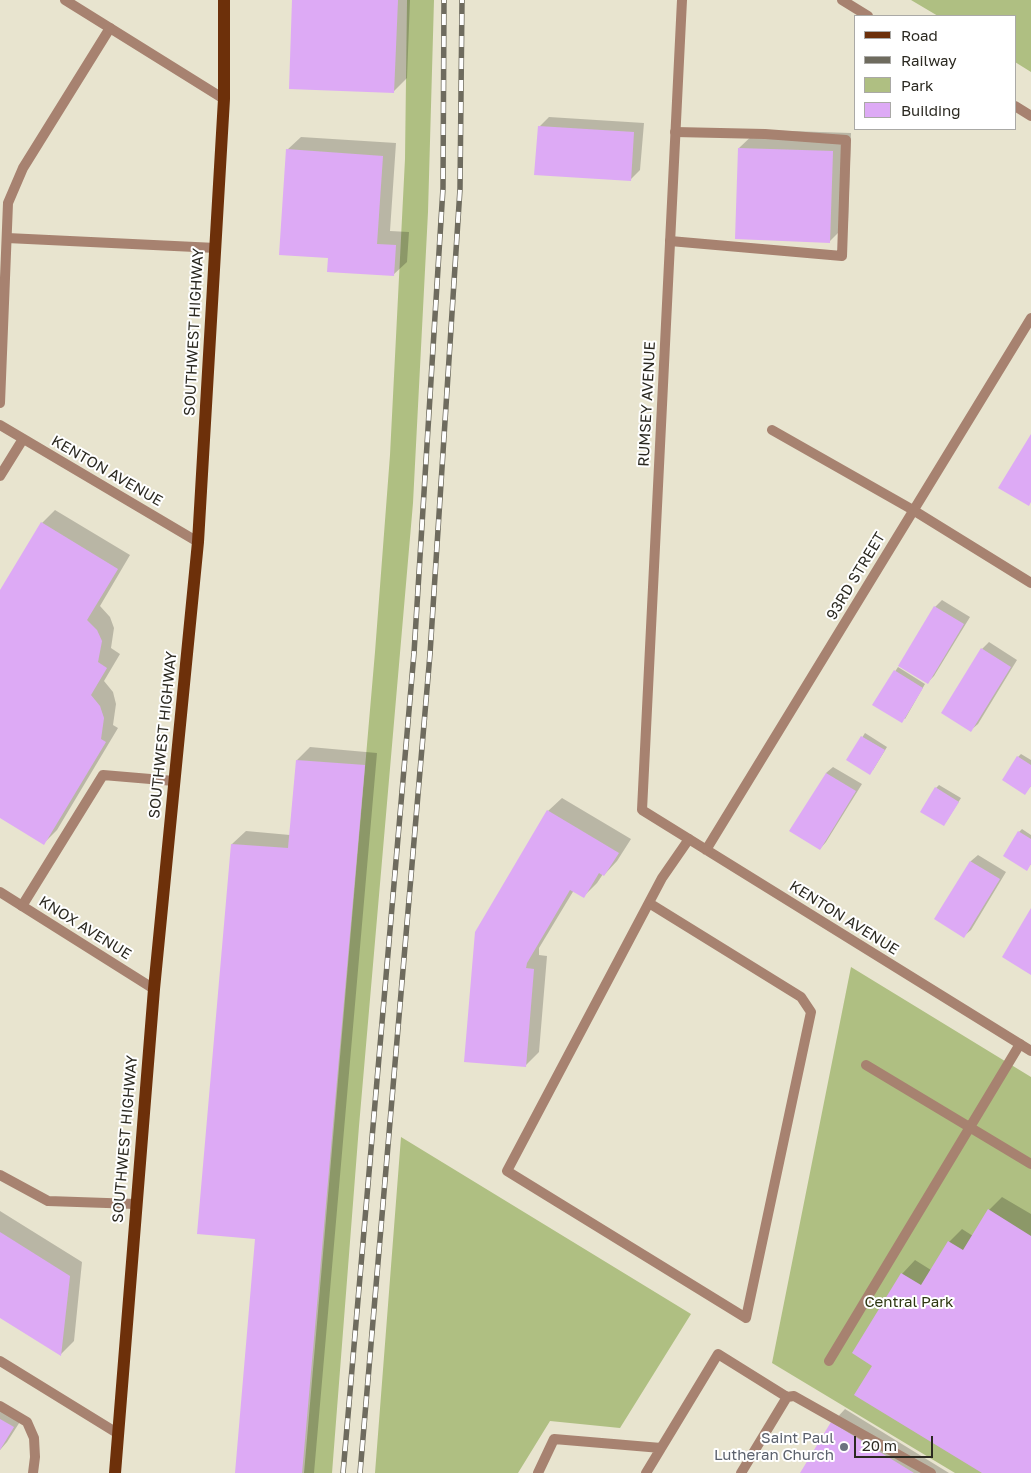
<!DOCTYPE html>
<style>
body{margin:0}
#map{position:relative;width:1031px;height:1473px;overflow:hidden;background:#e8e4cf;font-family:"Golos Text",sans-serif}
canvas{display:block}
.legend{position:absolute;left:854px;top:15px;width:162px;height:115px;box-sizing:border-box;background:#fff;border:1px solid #aaa9a6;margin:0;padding:6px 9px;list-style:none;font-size:15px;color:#2b2921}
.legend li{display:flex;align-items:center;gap:10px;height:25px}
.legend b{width:25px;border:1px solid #aaa9a6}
.scale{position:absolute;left:854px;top:1436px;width:79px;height:22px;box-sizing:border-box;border:2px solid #2b2921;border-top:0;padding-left:6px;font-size:15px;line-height:18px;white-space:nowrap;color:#2b2921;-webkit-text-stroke:4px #fff;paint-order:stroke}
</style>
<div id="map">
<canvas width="1031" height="1473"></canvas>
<ul class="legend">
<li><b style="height:6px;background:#6d300a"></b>Road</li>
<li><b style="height:6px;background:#6e6b5e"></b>Railway</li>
<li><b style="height:14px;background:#afbf82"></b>Park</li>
<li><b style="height:14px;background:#ddaaf5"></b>Building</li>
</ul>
<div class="scale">20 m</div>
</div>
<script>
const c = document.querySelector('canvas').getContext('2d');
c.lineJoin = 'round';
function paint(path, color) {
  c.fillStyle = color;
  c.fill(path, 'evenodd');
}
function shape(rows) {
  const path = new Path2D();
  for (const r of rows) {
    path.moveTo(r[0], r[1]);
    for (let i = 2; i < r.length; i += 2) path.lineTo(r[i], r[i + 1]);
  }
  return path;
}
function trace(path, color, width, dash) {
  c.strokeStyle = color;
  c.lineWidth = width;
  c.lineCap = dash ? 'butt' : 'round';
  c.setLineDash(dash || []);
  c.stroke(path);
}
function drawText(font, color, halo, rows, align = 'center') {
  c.font = font + ' "Golos Text",sans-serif';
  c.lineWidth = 4;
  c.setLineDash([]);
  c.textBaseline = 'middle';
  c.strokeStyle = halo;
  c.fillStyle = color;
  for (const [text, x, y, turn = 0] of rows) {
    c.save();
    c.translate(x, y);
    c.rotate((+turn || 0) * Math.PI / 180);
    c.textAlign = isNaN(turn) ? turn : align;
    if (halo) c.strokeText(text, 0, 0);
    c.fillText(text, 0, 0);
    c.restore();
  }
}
const green = shape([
 [407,0,434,0,428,212,413,503,359,1126,332,1473,304,1473,375,652,390,455,405,159],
 [911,0,1031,0,1031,72,1015,62,1015,16,938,16],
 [851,967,1031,1077,1031,1473,955,1473,772,1363],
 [401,1137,691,1314,620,1428,550,1421,518,1473,375,1473]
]);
const shadow = shape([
 [294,0,410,0,407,78,394,91],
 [549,117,644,123,640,170,630,180,539,127],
 [758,130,851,133,848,223,829,242,739,148],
 [301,137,396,143,390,231,409,232,407,262,393,275,329,257,287,150],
 [55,510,130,555,100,606,110,617,114,628,111,648,120,654,104,681,113,692,116,704,113,725,118,728,57,830,44,843,0,817,0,593,42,523],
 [942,600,970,617,934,676,928,682,900,665,935,607],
 [989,642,1017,660,978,724,971,730,982,649],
 [898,667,925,684,905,719,874,704],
 [865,733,887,747,873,770,848,760],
 [310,747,377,753,314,1473,236,1473,257,1238,232,844,246,831,290,835,297,760],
 [1021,754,1031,760,1031,786,1025,793,1018,757],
 [833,767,862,784,826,842,820,849,826,773],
 [939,785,961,798,946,822,936,788],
 [562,798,631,839,617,861,604,875,603,874,597,883,584,896,574,890,539,948,539,955,547,956,539,1052,526,1065,465,1061,548,811],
 [1022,829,1031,835,1031,864,1027,869,1019,832],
 [978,855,1006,872,971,930,964,936,936,919,971,861],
 [1002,1197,1031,1214,1031,1473,984,1473,874,1365,902,1274,915,1260,931,1270,949,1242,962,1229,973,1236,989,1210],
 [0,1211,82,1262,74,1341,61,1354,0,1316],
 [0,1403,23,1417,7,1442,0,1450],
 [845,1409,949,1473,801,1473,832,1423]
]);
const building = shape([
 [292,0,398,0,394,93,289,89],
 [538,126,634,132,631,181,534,175],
 [738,148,833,151,830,243,735,239],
 [286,149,383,156,377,244,396,245,394,276,327,272,328,258,279,255],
 [1031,434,1031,502,1029,506,998,488],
 [41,522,118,569,87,620,97,630,102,641,98,662,107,668,91,695,100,706,104,718,101,739,106,742,44,845,0,818,0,590],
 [934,606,964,624,928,684,898,666],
 [981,648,1011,667,971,732,941,713],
 [894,670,923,688,902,723,872,705],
 [861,736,885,750,870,775,846,760],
 [1017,756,1031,765,1031,786,1025,795,1002,780],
 [296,760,365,765,302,1473,235,1473,255,1239,197,1234,231,844,288,848],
 [826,773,856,791,820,850,789,831],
 [935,787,959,802,944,826,920,812],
 [547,810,619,853,604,876,599,873,584,898,570,890,527,963,526,968,534,969,526,1067,464,1062,475,932],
 [1018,831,1031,839,1031,864,1027,871,1003,856],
 [970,861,1000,879,964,938,934,919],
 [1031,908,1031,975,1002,957],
 [988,1209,1031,1236,1031,1473,982,1473,854,1395,872,1366,852,1353,901,1273,921,1285,948,1241,963,1250],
 [0,1232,70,1276,61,1356,0,1318],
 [0,1419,14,1427,0,1450],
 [831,1422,914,1473,800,1473]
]);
const service = shape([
 [7,238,216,248],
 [670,241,842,256,846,140,765,134,675,132],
 [0,403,8,203,23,168,110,28],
 [772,430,913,510],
 [649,903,801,997,811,1012,746,1318,507,1171,662,878,689,839],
 [22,906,103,775,174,781],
 [866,1065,1031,1164],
 [0,1175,48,1201,136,1204],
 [829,1361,1020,1044],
 [787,1397,794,1396,931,1473],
 [0,1406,27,1422,34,1438,35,1457,33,1473],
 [538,1473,554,1439,661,1448],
 [646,1473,718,1354,787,1397,741,1473]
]);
const minor = shape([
 [65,0,224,99],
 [682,0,642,810,1031,1051],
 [842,0,868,16],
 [1015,106,1031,116],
 [0,425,198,542],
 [0,476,23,439],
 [913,510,1031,583],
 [706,850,1031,318],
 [0,892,154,989],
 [0,1361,117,1433]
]);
const primary = shape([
 [115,1473,154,989,198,542,224,99,224,0]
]);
const rail = shape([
 [343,1473,414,653,443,188,444,0],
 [360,1473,430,654,460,189,462,0]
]);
const markers = [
 [844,1447,5,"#6b7280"]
];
const streetNames = [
 ["SOUTHWEST HIGHWAY",194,332,-87],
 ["RUMSEY AVENUE",647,404,-87],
 ["KENTON AVENUE",107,471,30],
 ["93RD STREET",856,576,-59],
 ["SOUTHWEST HIGHWAY",163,735,-84],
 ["KENTON AVENUE",844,918,32],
 ["KNOX AVENUE",85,928,32],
 ["SOUTHWEST HIGHWAY",125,1139,-85]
];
const parkNames = [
 ["Central Park",909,1302]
];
const worshipNames = [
 ["Saint Paul",834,1438],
 ["Lutheran Church",834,1455]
];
paint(green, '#afbf82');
paint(shadow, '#0003');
paint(building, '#ddaaf5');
trace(service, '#a78270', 10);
trace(minor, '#a78270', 10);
trace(primary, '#6d300a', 12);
trace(rail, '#6e6b5e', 5.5);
trace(rail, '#fff', 4, [11]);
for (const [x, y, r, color] of markers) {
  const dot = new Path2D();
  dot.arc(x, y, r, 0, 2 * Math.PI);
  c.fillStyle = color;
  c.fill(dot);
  trace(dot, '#fff', 2);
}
drawText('15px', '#2b2921', '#fff', streetNames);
drawText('15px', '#2e3712', '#fff', parkNames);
drawText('15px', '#5b616d', '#fff', worshipNames, 'right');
</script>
